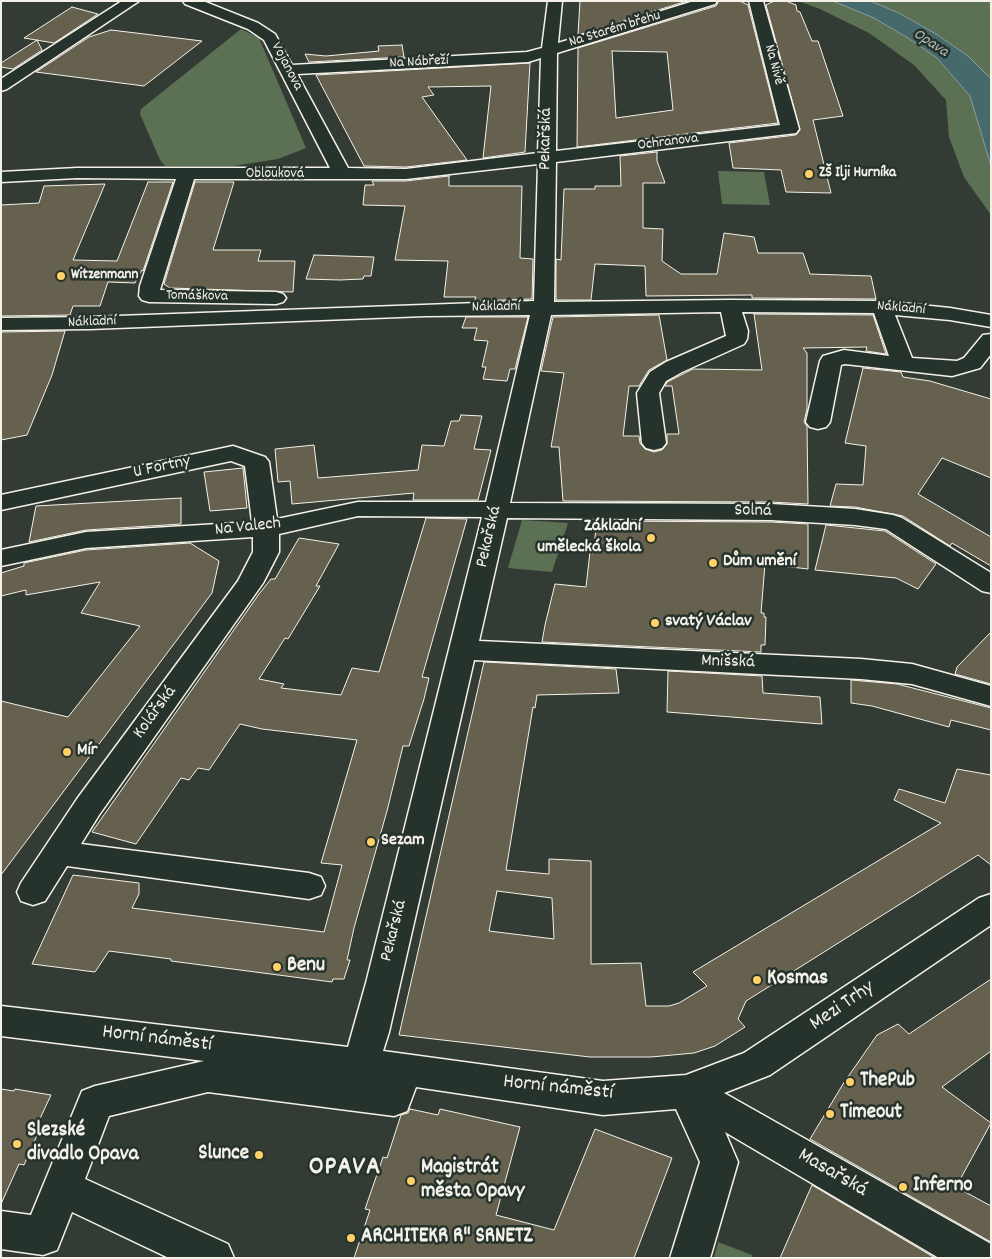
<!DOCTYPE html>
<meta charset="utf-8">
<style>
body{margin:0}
#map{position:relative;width:992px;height:1259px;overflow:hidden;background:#333c34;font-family:Dekko,sans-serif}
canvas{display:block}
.frame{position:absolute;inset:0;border:2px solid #f4f1e8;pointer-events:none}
</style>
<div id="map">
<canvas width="992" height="1259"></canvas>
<div class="frame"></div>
</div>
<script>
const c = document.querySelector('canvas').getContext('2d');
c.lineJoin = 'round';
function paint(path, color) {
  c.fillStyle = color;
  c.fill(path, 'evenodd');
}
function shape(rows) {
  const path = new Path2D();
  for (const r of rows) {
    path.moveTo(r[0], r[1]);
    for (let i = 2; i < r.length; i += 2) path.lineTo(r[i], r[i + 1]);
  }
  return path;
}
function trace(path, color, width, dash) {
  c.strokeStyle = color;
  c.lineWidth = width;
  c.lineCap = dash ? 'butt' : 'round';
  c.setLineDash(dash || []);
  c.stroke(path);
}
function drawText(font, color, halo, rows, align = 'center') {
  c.font = font + ' Dekko,sans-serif';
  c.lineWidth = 5;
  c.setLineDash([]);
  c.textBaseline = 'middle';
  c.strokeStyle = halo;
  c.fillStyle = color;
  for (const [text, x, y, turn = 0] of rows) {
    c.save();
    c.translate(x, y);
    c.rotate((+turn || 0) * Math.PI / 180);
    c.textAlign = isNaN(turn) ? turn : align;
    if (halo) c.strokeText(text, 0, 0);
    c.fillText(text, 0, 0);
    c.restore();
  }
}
const green = shape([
 [798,1,833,1,874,18,908,38,937,58,970,96,991,166,991,215,964,177,949,137,946,100,914,65,869,33,820,9],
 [870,1,991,2,991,79,968,56,936,34,899,13],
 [241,29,259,38,306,148,278,159,233,166,165,166,160,160,140,114,141,109],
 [718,171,764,172,770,205,722,204],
 [522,520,568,523,552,572,508,568],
 [718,1242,752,1255,753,1258,714,1258]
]);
const water = shape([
 [833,1,870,1,899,13,936,34,968,56,991,79,991,166,970,96,937,58,908,38,874,18,833,1]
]);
const building = shape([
 [580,1,687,1,578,35,580,1],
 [719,1,740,1,748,5,778,123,577,147,578,48,716,6,719,1],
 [612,51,667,52,673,110,616,118,612,51],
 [774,1,786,1,796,5,797,11,800,12,812,41,818,41,843,116,813,120,831,193,786,192,781,170,733,168,729,143,796,135,800,130,766,5,774,1],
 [72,7,98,14,54,43,24,38,72,7],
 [111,30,202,41,144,86,36,72,89,37,111,30],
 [37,40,42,50,13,69,1,67,1,63,37,40],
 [402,45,404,57,309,62,305,54,326,56,379,51,378,46,402,45],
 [530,63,525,152,483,158,491,86,428,87,434,95,422,97,467,160,406,167,364,166,316,75,530,63],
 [657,152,657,161,665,183,643,183,643,228,663,229,662,261,681,274,717,274,724,233,754,237,758,253,803,253,810,274,871,276,876,299,752,298,752,295,646,296,645,266,595,264,591,300,556,300,556,259,561,260,564,189,595,189,595,186,621,186,620,156,657,152],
 [449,176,449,186,522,186,520,258,533,259,532,299,474,301,476,297,444,297,448,261,395,260,405,206,363,205,365,185,374,185,372,181,406,181,449,176],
 [148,182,173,182,143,271,142,270,135,283,108,282,100,306,73,306,70,315,1,316,1,205,39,203,44,186,105,184,73,260,117,261,148,182],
 [195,182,234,182,213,250,261,250,258,261,295,261,293,292,170,288,164,284,195,182],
 [314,255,374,257,371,276,364,276,363,279,340,280,306,279,314,255],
 [754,314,873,315,886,354,866,351,867,347,803,348,807,353,807,409,804,422,807,426,808,504,771,502,563,501,559,447,551,447,564,373,541,371,553,317,659,315,667,360,649,370,639,386,629,386,623,436,639,436,640,443,645,449,654,452,662,450,667,444,667,434,679,434,672,386,665,386,667,382,693,369,762,370,754,314],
 [466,317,528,317,515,369,510,369,507,381,483,379,486,367,482,367,488,341,474,340,477,328,462,328,466,317],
 [65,331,52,375,27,435,1,440,1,332,65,331],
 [863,368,901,372,903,377,930,381,991,399,991,478,942,458,918,494,991,537,991,566,952,543,950,546,903,516,855,507,830,506,836,484,863,485,866,446,845,443,863,368],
 [461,415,482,416,474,449,491,450,478,500,413,500,414,493,292,504,290,481,278,482,275,449,314,445,318,478,418,470,422,445,444,446,451,421,459,421,461,415],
 [243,468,247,508,210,511,204,472,243,468],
 [181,498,181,524,86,530,29,542,36,506,181,498],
 [426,518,467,519,422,677,429,678,424,699,409,746,403,746,387,811,354,928,347,960,350,960,344,979,333,979,332,982,171,961,171,959,109,951,95,972,32,964,73,875,139,883,139,894,132,908,324,932,342,865,321,863,357,740,262,729,240,724,209,770,198,768,189,780,181,778,136,844,92,832,259,594,271,579,275,579,299,538,339,544,316,586,320,586,288,639,285,638,259,679,284,684,281,688,341,695,352,668,379,672,426,518],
 [597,521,771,522,808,524,808,569,765,564,761,613,764,613,764,617,766,617,765,645,761,645,761,652,542,642,545,625,555,584,586,587,590,552,593,553,597,521],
 [826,525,885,531,936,564,918,589,896,578,815,570,826,525],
 [190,543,219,561,212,593,1,875,1,701,68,717,140,626,81,613,100,582,26,595,26,590,1,596,1,573,24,566,24,563,86,550,190,543],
 [991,632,991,684,955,674,957,667,991,632],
 [484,662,616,669,619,693,537,695,535,708,533,707,506,870,549,874,549,859,591,861,591,964,641,963,646,1006,669,1006,679,1003,707,986,693,972,941,823,894,800,899,789,945,803,957,769,991,775,991,865,978,855,797,969,746,1001,738,1019,745,1027,715,1046,694,1053,651,1057,590,1057,399,1035,484,662],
 [497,891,552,898,554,939,489,931,497,891],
 [668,671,762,676,763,693,820,697,822,724,667,712,668,671],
 [851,680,897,684,991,708,991,730,951,720,949,727,872,706,851,703,851,680],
 [991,979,991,1051,942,1087,991,1123,956,1187,991,1206,991,1242,810,1139,843,1084,877,1035,898,1024,909,1034,991,979],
 [1,1089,14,1091,15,1089,51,1095,38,1123,42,1124,24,1165,19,1164,1,1204,1,1089],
 [410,1109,438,1115,440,1109,520,1127,496,1215,554,1230,595,1129,672,1158,634,1258,354,1258,370,1210,365,1209,383,1157,387,1158,401,1115,408,1113,410,1109],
 [812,1185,935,1258,780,1258,812,1185]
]);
const minor = shape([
 [122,1,139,1,7,89,1,91,1,79,122,1],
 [183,1,203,1,258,23,275,34,292,65,527,52,542,48,548,1,562,1,558,43,694,1,717,1,715,4,557,53,556,151,780,125,749,1,763,1,799,129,796,133,556,162,554,302,730,300,882,301,950,308,991,315,991,327,950,320,895,315,912,358,957,361,964,358,983,335,991,334,991,354,980,368,952,376,845,364,841,365,830,422,826,427,818,429,810,427,806,422,820,361,823,356,844,350,889,356,874,313,742,312,748,331,747,339,744,344,682,372,666,381,659,393,666,443,662,448,654,450,646,448,642,443,637,393,650,372,666,362,726,336,721,312,551,315,510,503,771,504,855,509,893,515,902,518,991,573,991,593,982,591,886,529,855,525,771,520,507,518,479,641,861,659,912,664,991,686,991,706,912,684,861,679,474,660,389,1032,383,1051,603,1081,686,1075,744,1053,979,898,991,894,991,925,770,1075,724,1093,991,1244,991,1258,939,1258,725,1132,738,1162,710,1258,670,1258,700,1162,676,1109,603,1115,416,1087,407,1111,394,1116,208,1092,109,1116,85,1179,228,1244,234,1258,169,1258,72,1212,57,1250,43,1255,1,1249,1,1211,31,1215,82,1091,95,1086,204,1061,1,1036,1,1006,348,1047,366,983,482,517,358,516,279,534,279,552,263,583,99,815,81,844,309,873,321,877,325,886,321,895,309,899,67,866,45,901,33,905,21,901,17,892,21,883,77,799,238,581,253,552,253,537,86,548,1,566,1,550,86,532,252,522,245,466,231,461,1,510,1,495,233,446,265,457,269,462,277,519,358,502,486,502,530,315,425,316,90,329,1,330,1,318,90,317,534,301,538,164,406,179,194,179,160,290,276,292,283,294,286,298,283,302,276,304,149,302,142,300,139,296,140,286,176,179,77,178,1,182,1,172,77,168,330,168,264,40,248,29,185,4,183,1],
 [541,58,538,153,406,169,348,168,297,74,528,62,541,58]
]);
const markers = [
 [809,174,5,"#ffd166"],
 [61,276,5,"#ffd166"],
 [651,538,5,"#ffd166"],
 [713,563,5,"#ffd166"],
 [655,623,5,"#ffd166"],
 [67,752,5,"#ffd166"],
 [371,842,5,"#ffd166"],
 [277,967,5,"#ffd166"],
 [757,980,5,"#ffd166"],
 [850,1082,5,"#ffd166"],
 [830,1114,5,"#ffd166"],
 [17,1144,5,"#ffd166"],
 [259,1155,5,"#ffd166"],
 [411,1181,5,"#ffd166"],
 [903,1187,5,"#ffd166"],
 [351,1238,5,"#ffd166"]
];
const farStreetnames = [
 ["Na Starém břehu",615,30,-17],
 ["Na Nábřeží",419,63,-3],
 ["Na Nivě",773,65,75],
 ["Vojanova",286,67,62],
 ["Ochranova",668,143,-7],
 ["Oblouková",275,175],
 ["Tomáškova",197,297,1],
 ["Nákladní",496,308,-1],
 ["Nákladní",901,309,5],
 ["Nákladní",92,323,-2]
];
const farPoinames = [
 ["ZŠ Ilji Hurníka",819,174],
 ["Witzenmann",71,276]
];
const farWaternames = [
 ["Opava",930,44,33]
];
const streetNames = [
 ["Pekařská",547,139,-89],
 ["U Fortny",162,468,-12],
 ["Solná",753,512,1],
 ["Na Valech",248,528,-6],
 ["Pekařská",490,537,-77],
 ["Mnišská",728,663,2],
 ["Kolářská",156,713,-54],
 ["Pekařská",395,931,-76]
];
const poiNames = [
 ["Základní",641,528,"right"],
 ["umělecká škola",641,549,"right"],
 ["Dům umění",723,563],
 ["svatý Václav",665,623],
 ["Mír",77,752],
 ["Sezam",381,842]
];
const nearPoinames = [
 ["Benu",287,967],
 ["Kosmas",767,980],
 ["ThePub",860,1082],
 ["Timeout",840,1114],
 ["Slezské",27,1132],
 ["divadlo Opava",27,1156],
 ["Slunce",249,1155,"right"],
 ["Magistrát",421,1169],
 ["města Opavy",421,1193],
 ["Inferno",913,1187],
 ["ARCHITEKR R\" SRNETZ",361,1238]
];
const nearStreetnames = [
 ["Mezi Trhy",843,1007,-34],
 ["Horní náměstí",157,1040,7],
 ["Horní náměstí",558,1089,6],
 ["Masařská",832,1174,30]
];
const nearDistrictnames = [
 ["OPAVA",345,1169]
];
paint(green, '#5c7154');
paint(water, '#46696c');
trace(water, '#8c9f9e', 1);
paint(building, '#65614e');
trace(building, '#f4f1e8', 1);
trace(minor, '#f4f1e8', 3);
paint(minor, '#26332d');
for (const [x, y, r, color] of markers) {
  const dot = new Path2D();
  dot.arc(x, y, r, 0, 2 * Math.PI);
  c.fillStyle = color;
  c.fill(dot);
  trace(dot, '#26332d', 2);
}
drawText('15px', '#f4f1e8', '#26332d', farStreetnames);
drawText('bold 15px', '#f4f1e8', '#26332d', farPoinames, 'left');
drawText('italic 16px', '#aebbb6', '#26332d', farWaternames);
drawText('18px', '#f4f1e8', '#26332d', streetNames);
drawText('bold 18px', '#f4f1e8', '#26332d', poiNames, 'left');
drawText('bold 21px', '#f4f1e8', '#26332d', nearPoinames, 'left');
drawText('21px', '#f4f1e8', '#26332d', nearStreetnames);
c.letterSpacing = '1px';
drawText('bold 26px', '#f4f1e8', '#26332d', nearDistrictnames);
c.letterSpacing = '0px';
</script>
